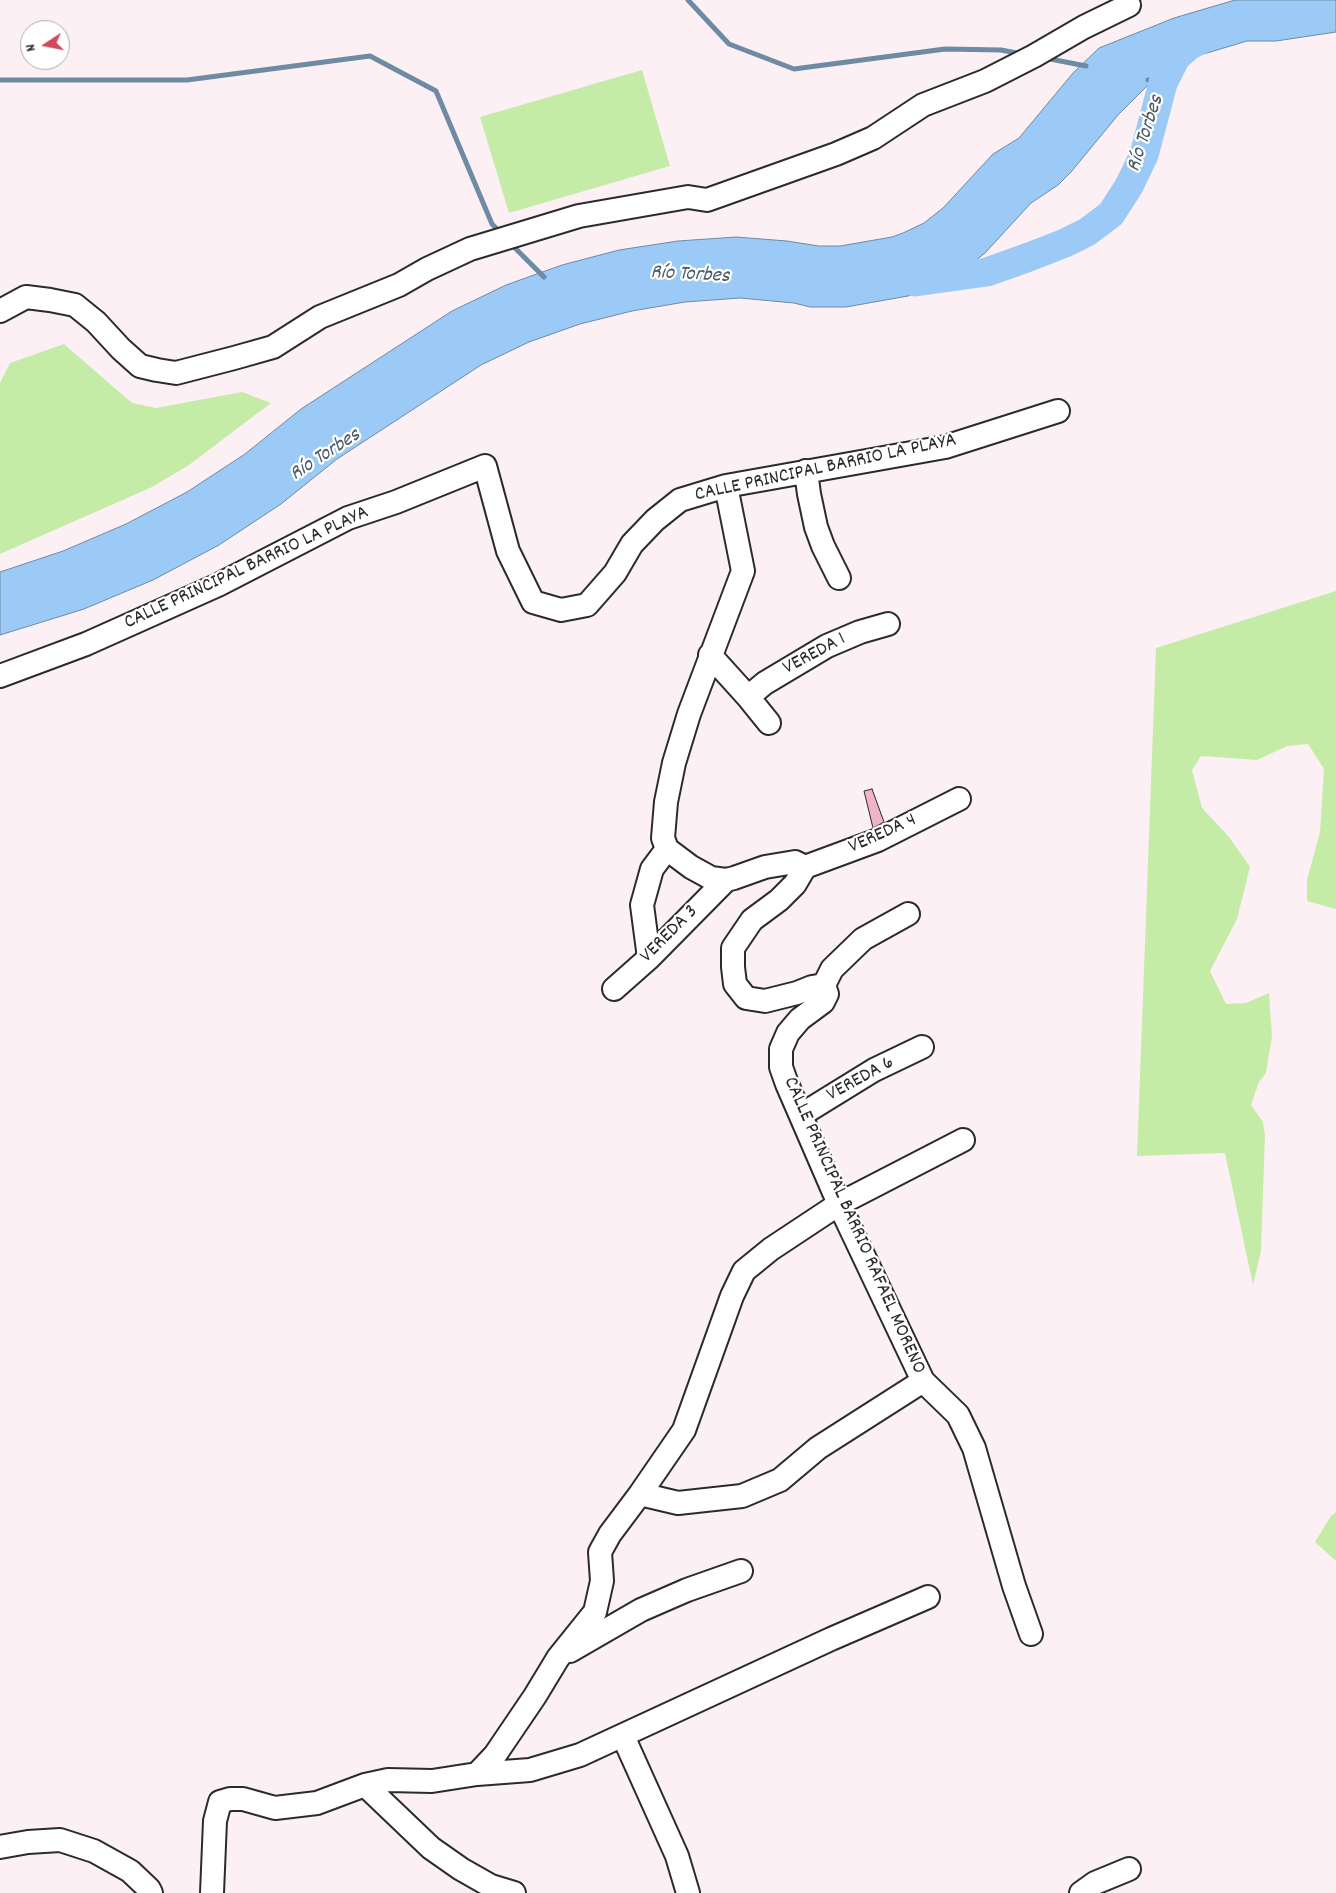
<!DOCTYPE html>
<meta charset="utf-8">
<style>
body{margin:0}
#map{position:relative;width:1336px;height:1893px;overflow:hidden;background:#fcf0f4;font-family:Dekko,sans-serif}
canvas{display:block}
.north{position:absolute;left:20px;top:20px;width:50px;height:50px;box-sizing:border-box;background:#fff;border:1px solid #aaa;border-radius:50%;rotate:259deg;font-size:14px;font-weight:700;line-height:20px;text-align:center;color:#2b2b2b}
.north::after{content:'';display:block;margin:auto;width:18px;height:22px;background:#d1495b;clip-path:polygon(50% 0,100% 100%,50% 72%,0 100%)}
</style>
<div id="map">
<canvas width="1336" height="1893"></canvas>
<div class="north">N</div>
</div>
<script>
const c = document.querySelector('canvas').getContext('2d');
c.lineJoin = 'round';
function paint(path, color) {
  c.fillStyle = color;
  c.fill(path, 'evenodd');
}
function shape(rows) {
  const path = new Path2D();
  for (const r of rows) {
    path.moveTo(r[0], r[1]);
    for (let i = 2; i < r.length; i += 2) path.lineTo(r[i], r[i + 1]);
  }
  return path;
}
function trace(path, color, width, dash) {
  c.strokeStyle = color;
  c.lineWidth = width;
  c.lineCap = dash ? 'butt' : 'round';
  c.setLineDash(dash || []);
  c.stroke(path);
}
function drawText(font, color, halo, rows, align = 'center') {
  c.font = font + ' Dekko,sans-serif';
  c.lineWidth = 4.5;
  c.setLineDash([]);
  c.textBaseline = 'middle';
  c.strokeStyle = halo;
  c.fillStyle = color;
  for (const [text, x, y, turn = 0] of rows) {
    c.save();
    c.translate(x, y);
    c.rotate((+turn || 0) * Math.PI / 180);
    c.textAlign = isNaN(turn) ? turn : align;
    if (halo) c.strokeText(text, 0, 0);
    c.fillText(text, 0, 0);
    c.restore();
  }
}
const green = shape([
 [642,70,670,166,509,213,480,117],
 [64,344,132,403,156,408,242,392,271,403,189,465,152,487,0,554,0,383,10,363],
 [1336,591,1336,909,1307,901,1307,880,1320,832,1324,769,1308,744,1287,746,1257,760,1201,756,1192,770,1202,808,1229,837,1250,867,1237,919,1210,971,1226,1004,1246,1003,1269,993,1272,1036,1266,1073,1259,1082,1251,1105,1263,1122,1265,1135,1261,1251,1253,1285,1225,1153,1137,1156,1156,648],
 [1336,1512,1336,1561,1315,1542,1331,1516]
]);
const water = shape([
 [1235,0,1336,0,1336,32,1276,41,1247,41,1187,59,1164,69,1118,115,1071,172,1058,185,1031,203,985,253,957,275,942,283,908,296,846,307,810,307,794,303,740,298,685,302,632,311,580,324,529,342,481,365,337,459,281,504,219,545,153,580,84,609,0,635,0,572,63,551,126,524,187,492,245,454,301,409,452,311,506,285,562,265,619,250,678,241,736,237,787,241,819,246,840,246,892,237,903,233,924,223,943,208,993,154,1019,138,1073,73,1099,48,1174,18,1235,0]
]);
const stream = shape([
 [688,0,729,44,794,69,945,49,1001,50,1022,54],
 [1045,58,1086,66],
 [0,80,187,80,370,56,436,91,492,224,502,234],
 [1148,80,1163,83],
 [511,244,544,277]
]);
const river = shape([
 [915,282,987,272,1029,257,1065,243,1087,232,1111,214,1129,186,1144,155,1163,83,1176,57,1190,45,1202,39]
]);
const building = shape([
 [872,789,884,822,873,828,864,791,872,789]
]);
const minor = shape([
 [0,311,26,297,50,300,75,305,96,322,121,349,140,366,157,370,176,373,234,358,273,347,320,317,399,285,427,269,470,249,579,216,688,197,707,200,836,154,873,138,923,105,985,81,1034,56,1084,27,1129,5],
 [806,471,809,494,816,527,823,546,839,578],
 [726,486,743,571,689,714,674,763,666,802,663,838,667,849,691,867,711,878,726,880,734,878,765,867,795,862,805,867,795,884,779,900,752,920,733,948,733,967,735,984,746,998,765,1001,797,993,812,987,824,985,827,994,823,1002,800,1019,788,1033,781,1049,781,1067,787,1084,839,1204,923,1381,958,1415,974,1448,1014,1586,1031,1634],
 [710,655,748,697,769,723],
 [0,676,86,644,218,585,348,518,396,502,485,466,508,551,533,602,561,610,587,605,615,573,632,544,655,520,680,500,726,486,945,447,1058,411],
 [748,697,765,683,827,646,860,632,888,624],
 [805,867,878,840,959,799],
 [649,958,642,905,652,869,667,849],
 [824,985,832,969,863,939,908,914],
 [614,989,649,958,726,880],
 [801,1115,874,1070,922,1047],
 [640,1494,678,1503,742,1496,780,1480,818,1448,923,1381],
 [570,1651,641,1610,687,1590,741,1571],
 [623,1736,677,1856,688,1893],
 [477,1774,530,1770,580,1755,831,1639,928,1597],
 [365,1785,388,1780,432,1781,477,1774,495,1755,535,1696,558,1658,595,1612,602,1581,600,1552,610,1534,640,1494,684,1430,732,1296,744,1271,771,1249,839,1204,963,1140],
 [0,1847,28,1842,60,1840,94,1851,130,1871,149,1889,151,1893],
 [212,1893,215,1821,220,1802,230,1799,243,1799,275,1808,317,1803,365,1785,431,1848,461,1869,491,1886,514,1893],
 [1081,1893,1095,1883,1129,1869]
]);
const streetNames = [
 ["CALLE PRINCIPAL BARRIO LA PLAYA",826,469,-12],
 ["CALLE PRINCIPAL BARRIO LA PLAYA",247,569,-25],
 ["VEREDA 1",815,655,-28],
 ["VEREDA 4",883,835,-24],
 ["VEREDA 3",670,935,-45],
 ["VEREDA 6",861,1080,-29],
 ["CALLE PRINCIPAL BARRIO RAFAEL MORENO",853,1226,66]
];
const waterNames = [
 ["Río Torbes",1147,134,-72],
 ["Río Torbes",690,276,3],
 ["Río Torbes",326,456,-33]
];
paint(green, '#c5eca7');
paint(water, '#9acaf5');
trace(water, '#6e8aa4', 1);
trace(stream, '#6e8aa4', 5);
trace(river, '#9acaf5', 29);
paint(building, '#eeb5c9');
trace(building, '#2b2b2b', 1);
trace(minor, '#2b2b2b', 26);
trace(minor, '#fff', 22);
drawText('20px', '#2b2b2b', '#fff', streetNames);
drawText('italic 21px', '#4c5b68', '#fff', waterNames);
</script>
